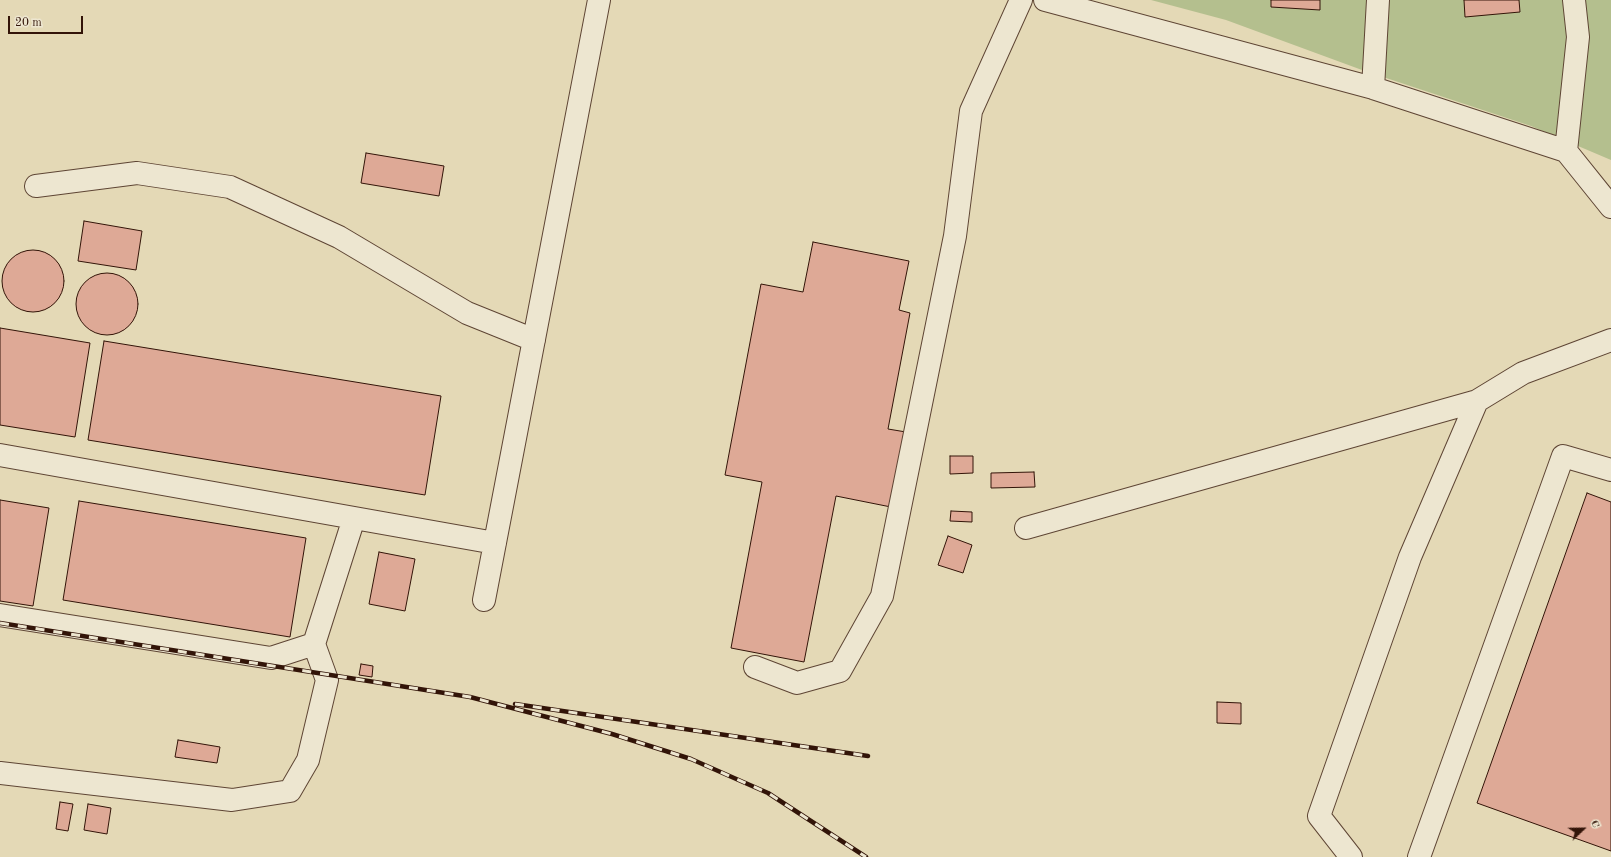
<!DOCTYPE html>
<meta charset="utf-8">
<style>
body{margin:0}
#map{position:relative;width:1611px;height:857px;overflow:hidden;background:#e4d9b6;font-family:"Old Standard TT",serif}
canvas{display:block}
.north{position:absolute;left:1563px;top:809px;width:40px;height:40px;-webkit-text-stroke:3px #ede6d0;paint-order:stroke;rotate:68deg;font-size:11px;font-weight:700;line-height:16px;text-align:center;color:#321408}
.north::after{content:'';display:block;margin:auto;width:14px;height:18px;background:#321408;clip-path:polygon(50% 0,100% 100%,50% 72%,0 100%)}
.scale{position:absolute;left:8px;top:16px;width:75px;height:18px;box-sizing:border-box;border:2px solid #321408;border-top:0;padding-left:5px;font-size:12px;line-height:14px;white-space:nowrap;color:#321408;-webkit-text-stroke:3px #ede6d0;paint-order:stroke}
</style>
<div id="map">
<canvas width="1611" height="857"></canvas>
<div class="north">С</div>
<div class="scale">20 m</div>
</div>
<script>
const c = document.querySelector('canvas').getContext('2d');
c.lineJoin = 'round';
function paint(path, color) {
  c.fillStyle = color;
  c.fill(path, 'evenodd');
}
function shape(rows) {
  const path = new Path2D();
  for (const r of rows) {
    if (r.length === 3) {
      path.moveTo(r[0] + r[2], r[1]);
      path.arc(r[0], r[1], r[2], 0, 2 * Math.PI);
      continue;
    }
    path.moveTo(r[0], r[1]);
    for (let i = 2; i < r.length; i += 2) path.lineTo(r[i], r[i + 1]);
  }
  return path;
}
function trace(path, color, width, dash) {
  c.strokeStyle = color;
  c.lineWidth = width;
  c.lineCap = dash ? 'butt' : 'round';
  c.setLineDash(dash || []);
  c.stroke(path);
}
const green = shape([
 [1151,0,1611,0,1611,160,1531,126,1362,70,1226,20]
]);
const building = shape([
 [1271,0,1320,0,1320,10,1271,7,1271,0],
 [1464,0,1519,0,1520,12,1465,17,1464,0],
 [366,153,444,166,439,196,361,183,366,153],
 [84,221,142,231,136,270,78,261,84,221],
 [813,242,909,261,899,310,910,313,888,429,906,432,891,507,836,496,804,662,731,648,762,482,725,475,761,284,803,292,813,242],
 [33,281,31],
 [107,304,31],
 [0,328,90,343,75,437,0,425,0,328],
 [104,341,441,396,425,495,88,440,104,341],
 [950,456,973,456,973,473,950,474,950,456],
 [1034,472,1035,487,991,488,991,473,1034,472],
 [1587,493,1611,502,1611,851,1477,803,1587,493],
 [0,500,49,508,33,606,0,601,0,500],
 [79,501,306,538,290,637,63,600,79,501],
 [951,511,972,512,972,522,950,521,951,511],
 [948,536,972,545,963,573,938,565,948,536],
 [379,552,415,559,405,611,369,604,379,552],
 [361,664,373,666,372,677,359,675,361,664],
 [1217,702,1241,703,1241,724,1217,723,1217,702],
 [178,740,220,747,217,763,175,757,178,740],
 [60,802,73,804,68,831,56,829,60,802],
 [88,804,111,808,107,834,84,830,88,804]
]);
const minor = shape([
 [1045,0,1373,88,1566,151,1611,207],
 [1373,88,1378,0],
 [1566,151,1578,37,1574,0],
 [36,186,137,173,230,187,339,237,467,313,534,340],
 [0,455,495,543],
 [1026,528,1477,401,1523,373,1611,340],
 [484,600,599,0],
 [0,615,271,658,314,644],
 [755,667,797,683,840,671,882,596,955,236,971,111,1021,0],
 [0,773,232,800,290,791,308,760,327,680,314,644,354,518],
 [1351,857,1319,816,1410,557,1477,401],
 [1419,857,1563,456,1611,470]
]);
const rail = shape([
 [0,623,470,697,612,734,691,759,768,793,866,857],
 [515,704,868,756]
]);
paint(green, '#b4bf8e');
paint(building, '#dea996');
trace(building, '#321408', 1);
trace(minor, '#5e4534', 24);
trace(minor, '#ede6d0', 22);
trace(rail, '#321408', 4.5);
trace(rail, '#ede6d0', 3, [9]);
</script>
